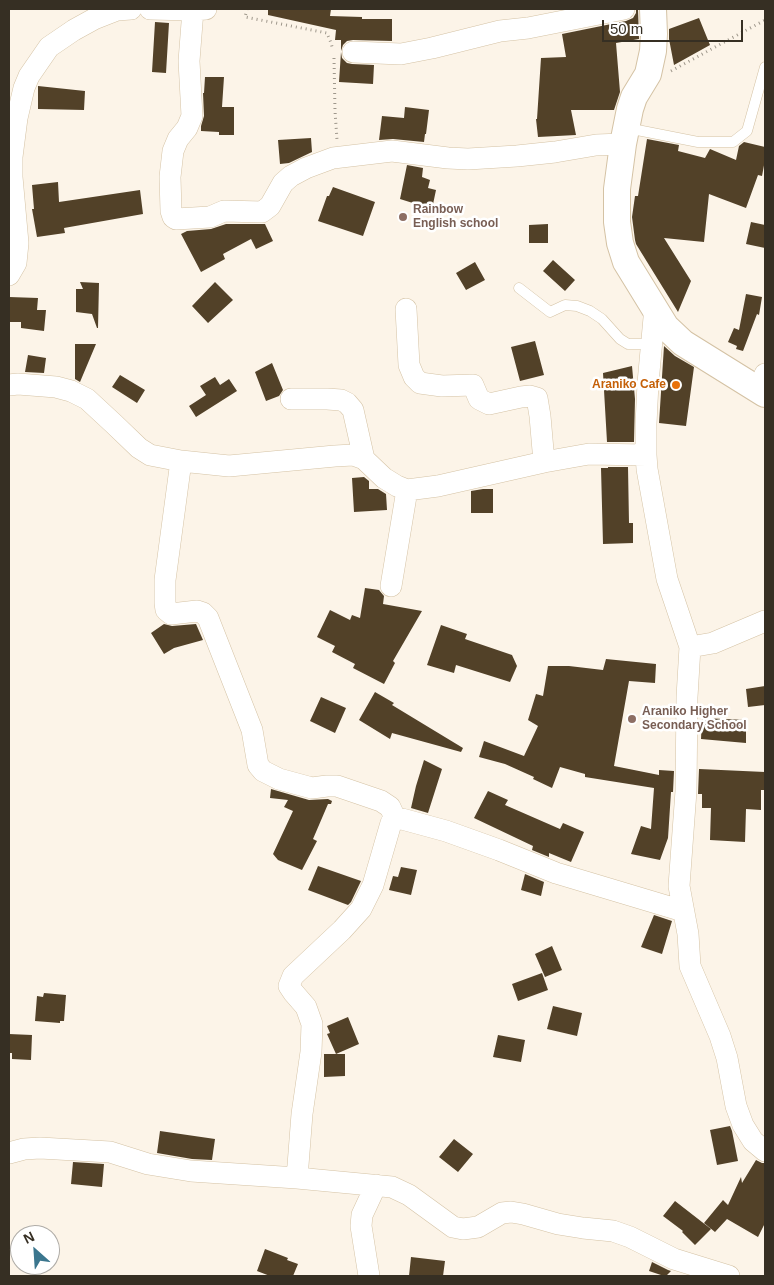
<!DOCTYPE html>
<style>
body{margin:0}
#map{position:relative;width:774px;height:1285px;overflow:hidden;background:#fcf4e8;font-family:Arial,sans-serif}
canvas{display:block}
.frame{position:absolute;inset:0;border:10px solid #362f23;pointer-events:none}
.north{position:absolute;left:10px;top:1225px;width:50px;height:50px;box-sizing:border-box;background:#fff;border:1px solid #afaca7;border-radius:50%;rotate:334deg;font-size:14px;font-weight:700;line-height:20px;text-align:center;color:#362f23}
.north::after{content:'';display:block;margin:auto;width:18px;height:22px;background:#3b768e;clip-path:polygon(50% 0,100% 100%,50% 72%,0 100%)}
.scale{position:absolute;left:602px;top:20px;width:141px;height:22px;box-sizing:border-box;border:2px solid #362f23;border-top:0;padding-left:6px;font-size:15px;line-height:18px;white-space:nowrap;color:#362f23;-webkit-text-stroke:4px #fff;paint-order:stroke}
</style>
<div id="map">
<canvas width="774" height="1285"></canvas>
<div class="frame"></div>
<div class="north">N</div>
<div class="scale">50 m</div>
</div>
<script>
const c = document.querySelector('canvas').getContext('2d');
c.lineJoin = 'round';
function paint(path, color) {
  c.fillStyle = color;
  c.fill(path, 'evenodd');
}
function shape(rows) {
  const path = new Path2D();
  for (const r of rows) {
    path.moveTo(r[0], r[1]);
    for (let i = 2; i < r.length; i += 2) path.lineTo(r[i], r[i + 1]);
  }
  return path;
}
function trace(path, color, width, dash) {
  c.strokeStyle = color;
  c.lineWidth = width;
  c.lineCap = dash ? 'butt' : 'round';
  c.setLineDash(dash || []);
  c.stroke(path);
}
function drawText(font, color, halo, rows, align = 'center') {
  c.font = font + ' Arial,sans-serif';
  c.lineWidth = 5;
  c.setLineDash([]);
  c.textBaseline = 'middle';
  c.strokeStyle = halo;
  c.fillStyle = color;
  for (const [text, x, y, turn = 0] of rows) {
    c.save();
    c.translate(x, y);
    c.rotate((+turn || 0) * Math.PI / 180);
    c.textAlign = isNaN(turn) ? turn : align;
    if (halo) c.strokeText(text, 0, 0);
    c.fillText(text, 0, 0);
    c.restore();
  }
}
const building = shape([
 [268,9,331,9,330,16,362,17,362,19,392,19,392,41,353,40,347,41,343,45,341,51,341,40,335,40,336,30,268,15],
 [636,9,638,9,639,39,616,43,620,92,614,110,571,110,576,135,538,137,536,119,537,119,541,58,566,57,562,34,626,21,633,18,636,13],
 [699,18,710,45,674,65,669,39,669,29],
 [155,22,169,23,166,73,152,72],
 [341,52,342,58,347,63,352,64,374,65,373,84,339,82],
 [205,77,224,77,222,107,234,107,234,135,219,135,219,132,201,131,201,126,204,116,203,93,204,93],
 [38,86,85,91,84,110,38,109],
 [405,107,429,110,426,134,425,134,424,142,393,139,379,140,382,116,404,118],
 [311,138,312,152,289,163,280,164,278,140],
 [647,139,679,145,678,151,705,158,710,149,736,160,739,146,744,142,765,147,765,160,762,176,758,175,746,208,709,194,704,242,664,238,691,281,678,312,636,244,635,240,632,217,635,196,638,196],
 [407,165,423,168,422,177,430,180,428,188,436,190,432,209,400,199],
 [58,182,59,202,140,190,143,214,64,228,65,233,37,237,32,209,34,209,32,185],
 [333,187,375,202,363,236,318,221,327,196,329,196],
 [751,222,765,225,765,248,746,244],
 [226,224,265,224,273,241,256,249,251,239,223,254,225,259,201,272,181,234,187,231,211,229],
 [548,224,548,243,529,243,529,225],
 [553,260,575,280,565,291,543,271],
 [475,262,485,280,466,290,456,273],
 [80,282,99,283,98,328,97,328,92,314,76,312,76,289,83,289],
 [215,282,233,300,208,323,192,306],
 [746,294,762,297,759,315,757,314,743,351,736,349,737,346,728,342,734,328,739,330],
 [9,297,38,298,37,310,46,310,44,331,21,328,21,322,9,322],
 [535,341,544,375,520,381,511,347],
 [75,344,96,344,80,382,75,379],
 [664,346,675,356,694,367,686,426,659,423],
 [28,355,46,358,44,373,25,372],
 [272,363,283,390,279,396,266,401,255,372],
 [632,366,635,399,634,442,607,442,603,373],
 [120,375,145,390,137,403,112,387],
 [215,377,220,385,229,379,237,391,196,417,189,406,206,395,200,386],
 [608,467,628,467,629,523,633,523,633,543,603,544,601,468,608,468],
 [364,477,369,481,369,489,378,489,386,494,387,510,354,512,352,478],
 [483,489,493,489,493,513,471,513,471,491],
 [365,588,379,590,384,596,383,604,422,611,393,661,395,663,384,684,353,668,355,664,332,652,335,646,317,637,330,610,350,620,352,615,360,618],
 [164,624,172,626,196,624,203,640,174,648,164,654,151,633],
 [441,625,467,634,465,639,512,655,517,666,510,682,456,665,454,673,427,665],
 [606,659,656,664,655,683,629,681,614,766,659,775,659,770,674,771,673,792,671,792,668,838,660,860,631,854,641,826,651,829,654,788,585,777,585,774,560,767,552,788,533,779,534,777,505,764,479,757,484,741,524,756,538,726,528,720,536,694,543,696,548,666,569,666,603,670],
 [765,686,765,705,748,707,746,689],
 [375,692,394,703,392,705,463,748,461,752,392,733,390,739,359,720],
 [321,697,346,708,335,733,310,721],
 [702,718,746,720,746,743,701,739],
 [424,760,442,769,428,813,411,808,416,786],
 [699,769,765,772,764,790,761,790,761,810,746,809,745,842,710,840,711,808,702,808,702,794,698,794],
 [271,789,309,800,328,799,332,801,331,804,328,804,313,839,317,841,302,870,278,860,273,854,293,811,284,807,288,800,270,798],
 [488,791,508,800,505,805,560,829,563,823,584,832,571,862,549,853,549,857,532,850,533,846,474,818],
 [318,866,361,881,351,902,348,905,308,890],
 [401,867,417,870,411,895,389,890,393,876,398,877],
 [525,874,544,882,541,896,521,890],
 [654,915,672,921,662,954,641,947],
 [552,946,562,970,545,977,535,954],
 [542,973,548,990,518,1001,512,984],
 [44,993,66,995,64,1021,60,1021,60,1023,35,1021,37,996,43,997],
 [553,1006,582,1013,577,1036,547,1029],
 [348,1017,359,1044,336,1054,327,1034,330,1033,327,1026],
 [9,1034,32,1035,31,1060,12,1059,12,1053,9,1053],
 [498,1035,525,1040,521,1062,493,1057],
 [324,1054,345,1054,345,1076,324,1077],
 [730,1126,732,1131,738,1161,717,1165,710,1130],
 [160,1131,215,1139,212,1160,192,1159,157,1153],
 [454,1139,473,1154,458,1172,439,1157],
 [756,1160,762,1163,765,1163,765,1223,758,1237,727,1219,715,1232,704,1223,723,1200,728,1205,741,1177,742,1183],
 [73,1162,104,1164,102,1187,71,1184],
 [675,1201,711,1229,695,1245,682,1232,683,1231,663,1216],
 [265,1249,288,1258,287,1260,298,1264,293,1276,270,1276,257,1271],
 [411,1257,445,1261,443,1276,409,1276],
 [652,1262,668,1270,671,1271,666,1276,664,1276,649,1271]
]);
const path = shape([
 [247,9,245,17,327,33,331,43,333,50],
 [334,58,335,111,337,140],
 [671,71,765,20]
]);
const service = shape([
 [627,128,698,142,733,142,747,131,765,67],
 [519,288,550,312,565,305,577,306,590,311,602,319,620,339,628,344,651,344]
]);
const minor = shape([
 [150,9,193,10,206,9],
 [193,10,189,61,192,116,187,128,178,139,173,151,170,177,171,211,173,217,176,219,210,217,224,211,262,212,270,206,283,183,291,176,306,168,333,158,392,151,448,158,468,159,517,156,555,152,596,145,623,144],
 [353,52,401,54,432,48,500,31,528,28,624,9],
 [9,275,16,263,18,243,12,177,12,157,17,118,24,88,29,76,49,47,74,30,94,19,117,10,131,9],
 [655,307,648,383,646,424,646,455,647,469,667,579,690,647,687,697,686,791,679,886,688,934,690,966,720,1036,727,1058,736,1106,743,1125,753,1141,765,1151],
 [406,309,409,365,414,377,420,383,442,386,473,385,479,399,489,404,521,397,530,396,537,398,540,416,544,462],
 [9,385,18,384,56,387,71,391,87,399,114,424,139,448,150,455,181,461],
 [759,390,765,374],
 [291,399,327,399,341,400,347,403,353,410,364,459,384,478,397,486,407,490,438,486,544,462,589,454,646,455],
 [364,459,353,455,335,456,229,466,181,461,165,580,165,603,166,610,171,614,197,611,203,613,208,618,252,730,258,765,263,771,279,779,312,788,327,786,337,786,381,801,390,807,396,820],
 [391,586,407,490],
 [690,647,713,643,765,621],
 [9,1153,24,1149,40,1148,110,1152,148,1164,191,1171,297,1178,392,1187,409,1195,453,1227,463,1229,478,1227,502,1213,511,1212,523,1214,558,1224,583,1228,613,1231,630,1237,674,1259,729,1276],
 [297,1178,302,1114,311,1052,312,1024,306,1007,293,992,289,986,293,976,342,930,361,909,373,885,391,823,396,820,402,819,446,831,499,850,556,873,683,911],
 [369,1276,361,1226,362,1215,376,1185]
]);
const tertiary = shape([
 [653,9,654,34,653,51,648,74,634,97,630,109,623,144,617,189,617,222,620,243,626,262,666,327,683,343,765,394]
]);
const markers = [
 [403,217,5,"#8d6e63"],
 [676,385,5,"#e8710a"],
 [632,719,5,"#8d6e63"]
];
const educationNames = [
 ["Rainbow",413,210],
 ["English school",413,224],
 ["Araniko Higher",642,712],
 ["Secondary School",642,726]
];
const foodNames = [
 ["Araniko Cafe",666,385]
];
paint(building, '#524128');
trace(service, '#d4c2a4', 11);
trace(minor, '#d4c2a4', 22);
trace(tertiary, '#d4c2a4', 28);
trace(path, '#9e978b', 3, [1, 4]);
trace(service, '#fff', 10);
trace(minor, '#fff', 21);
trace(tertiary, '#fff', 26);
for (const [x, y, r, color] of markers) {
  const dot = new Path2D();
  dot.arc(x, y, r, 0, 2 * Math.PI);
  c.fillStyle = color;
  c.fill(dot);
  trace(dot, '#fff', 2);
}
drawText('bold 12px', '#785e54', '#fff', educationNames, 'left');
drawText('bold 12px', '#c56008', '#fff', foodNames, 'right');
</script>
